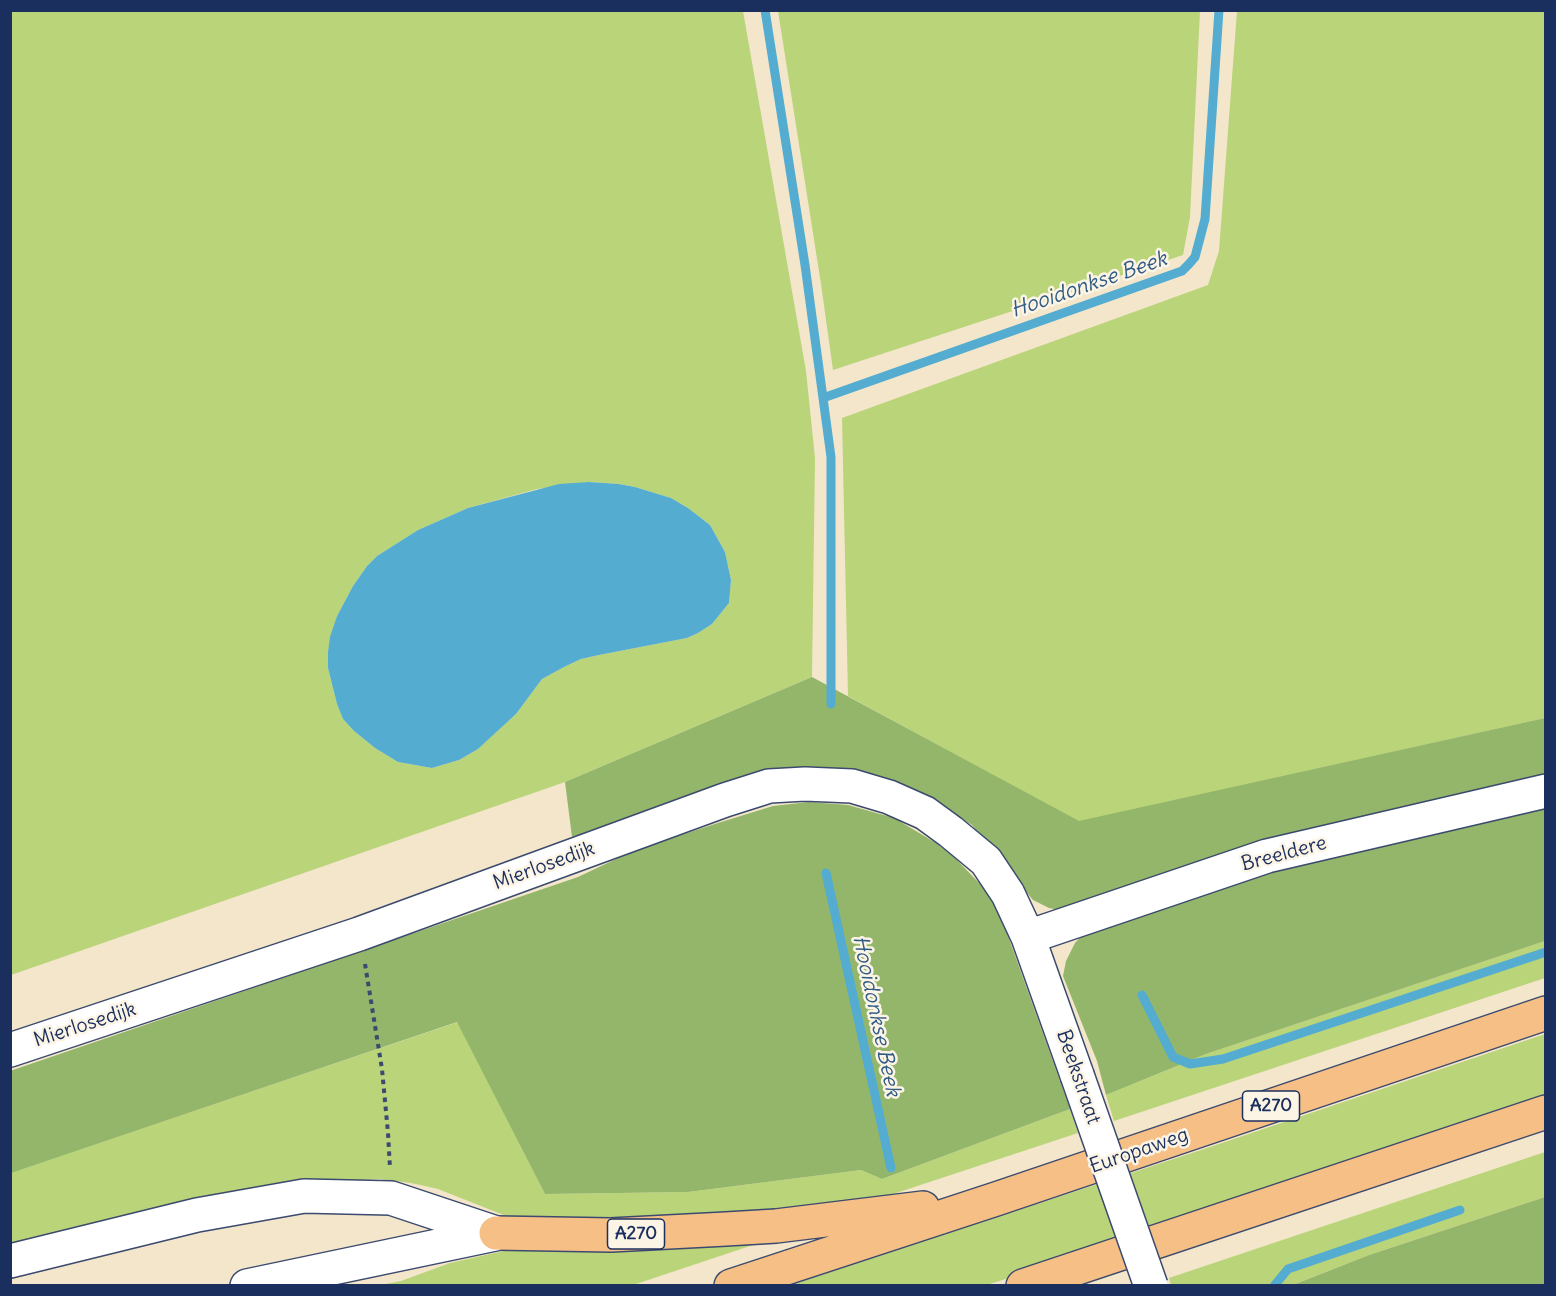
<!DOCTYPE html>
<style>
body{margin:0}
#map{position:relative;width:1556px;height:1296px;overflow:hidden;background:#f3e6cb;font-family:Delius,sans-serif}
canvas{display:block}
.frame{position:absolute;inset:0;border:12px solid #1b2f5e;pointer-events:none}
</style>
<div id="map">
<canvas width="1556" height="1296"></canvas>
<div class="frame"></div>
</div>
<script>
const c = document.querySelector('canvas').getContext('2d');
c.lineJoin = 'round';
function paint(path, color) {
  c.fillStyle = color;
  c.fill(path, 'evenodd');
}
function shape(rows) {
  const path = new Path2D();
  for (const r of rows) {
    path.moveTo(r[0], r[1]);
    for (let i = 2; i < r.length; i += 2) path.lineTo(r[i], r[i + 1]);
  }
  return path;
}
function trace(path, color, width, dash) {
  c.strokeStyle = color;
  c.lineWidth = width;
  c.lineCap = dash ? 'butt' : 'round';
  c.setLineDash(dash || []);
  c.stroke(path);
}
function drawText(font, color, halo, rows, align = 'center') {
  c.font = font + ' Delius,sans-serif';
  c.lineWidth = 5;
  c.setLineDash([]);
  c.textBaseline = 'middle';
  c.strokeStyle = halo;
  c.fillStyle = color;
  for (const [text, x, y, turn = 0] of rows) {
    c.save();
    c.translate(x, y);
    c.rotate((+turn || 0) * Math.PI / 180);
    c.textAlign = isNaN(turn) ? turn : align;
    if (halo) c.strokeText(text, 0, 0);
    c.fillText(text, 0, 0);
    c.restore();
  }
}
const green = shape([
 [10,11,743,11,806,371,815,458,812,677,565,782,11,975],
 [589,482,619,484,635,487,671,498,688,508,710,525,725,552,731,580,729,603,712,624,698,633,687,638,599,655,581,659,564,667,542,679,516,714,478,749,459,760,432,768,398,762,375,748,354,731,343,719,337,704,328,668,328,652,337,616,353,586,367,566,377,556,418,530,468,508,537,489],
 [778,11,1200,11,1190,217,1183,255,833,370,821,284],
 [1237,11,1545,11,1545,718,1079,822,848,696,842,418,1208,285,1219,251],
 [1545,941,1545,978,1114,1121,1106,1095,1206,1054],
 [458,1022,545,1194,688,1192,861,1170,882,1179,1070,1109,1078,1133,884,1197,829,1209,545,1228,506,1216,438,1189,411,1183,379,1179,329,1182,11,1253,10,1173],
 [1545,1034,1545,1100,1187,1220,987,1285,788,1286,1210,1147],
 [1545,1152,1545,1197,1369,1255,1293,1285,1171,1285,1169,1278],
 [765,1241,633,1285,375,1286,401,1281,450,1263,508,1250]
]);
const forest = shape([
 [812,677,1079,821,1545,718,1545,784,1069,912,1049,908,1033,900,972,825,938,803,712,789,572,837,565,782],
 [1545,801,1545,941,1206,1054,1106,1095,1097,1061,1063,976,1066,961,1075,943,1089,928,1220,880],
 [809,802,848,805,894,818,936,843,956,859,980,884,998,908,1070,1109,882,1179,861,1170,688,1192,545,1194,457,1022,11,1173,10,1071,578,877,635,850,718,823,773,806],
 [1545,1197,1545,1285,1293,1285,1369,1255]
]);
const water = shape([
 [589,482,619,484,635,487,671,498,688,508,710,525,725,552,731,580,729,603,712,624,698,633,687,638,599,655,581,659,564,667,542,679,516,714,478,749,459,760,432,768,398,762,375,748,354,731,343,719,337,704,328,668,328,652,330,637,337,616,353,586,367,566,377,556,418,530,468,508,559,484]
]);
const stream = shape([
 [765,10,805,265,831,457,831,704],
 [823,398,1182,271,1189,264,1195,257,1205,219,1219,10],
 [826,873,891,1168],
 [1142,995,1173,1057,1190,1064,1223,1059,1546,952],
 [1274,1286,1288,1269,1460,1210]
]);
const path = shape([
 [365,964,382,1069,388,1133,390,1168]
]);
const minor = shape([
 [1028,937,1267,856,1546,791],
 [10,1050,359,934,725,800,769,786,805,784,852,786,889,797,925,813,951,832,986,861,1008,894,1028,937,1077,1075],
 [10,1261,197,1215,304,1196,391,1198,496,1233],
 [247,1286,495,1234]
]);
const highway = shape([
 [496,1233,611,1235,726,1229,776,1226,923,1208],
 [731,1286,996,1199,1546,1013],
 [1023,1286,1546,1112]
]);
const minorBridge = shape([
 [1077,1075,1151,1286]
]);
const shields = [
 [1271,1106,57],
 [636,1234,57]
];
const shieldNames = [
 ["A270",1271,1106],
 ["A270",636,1234]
];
const streetNames = [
 ["Breeldere",1284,854,-15],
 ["Mierlosedijk",544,866,-20],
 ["Mierlosedijk",85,1025,-18],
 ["Beekstraat",1078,1077,71],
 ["Europaweg",1139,1151,-19]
];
const waterNames = [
 ["Hooidonkse Beek",1089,285,-19],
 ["Hooidonkse Beek",876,1016,78]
];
paint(green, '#bad47a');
paint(forest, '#93b66a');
paint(water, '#54acd1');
trace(stream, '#54acd1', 9);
trace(minor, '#3b4a6e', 36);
trace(highway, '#3b4a6e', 36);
trace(path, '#3b4a6e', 4, [4.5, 4.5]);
trace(minor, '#fff', 33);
trace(highway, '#f5bf86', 33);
trace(minorBridge, '#3b4a6e', 36, []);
trace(minorBridge, '#fff', 33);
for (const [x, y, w] of shields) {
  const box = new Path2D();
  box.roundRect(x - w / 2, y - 15, w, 30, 4.5);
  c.fillStyle = '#fcf5e5';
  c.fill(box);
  trace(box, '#1b2f5e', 1.5);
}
drawText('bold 18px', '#1b2f5e', null, shieldNames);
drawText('20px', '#1b2f5e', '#fcf5e5', streetNames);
drawText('italic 21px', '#2f5b86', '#fcf5e5', waterNames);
</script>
